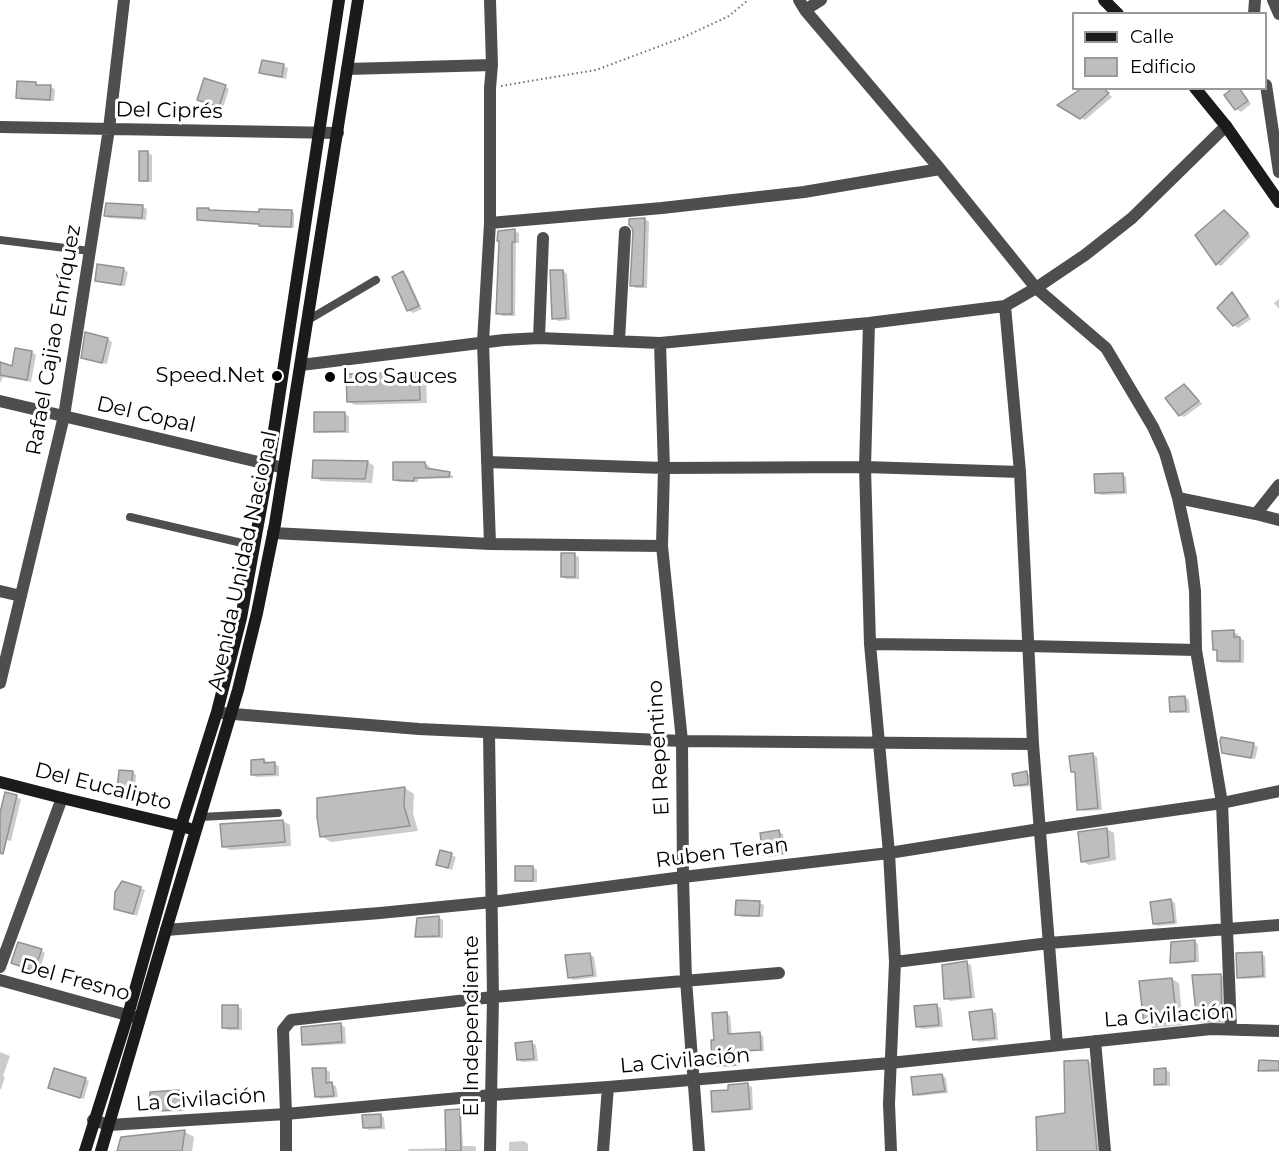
<!DOCTYPE html>
<meta charset="utf-8">
<style>
body{margin:0}
#map{position:relative;width:1279px;height:1151px;overflow:hidden;background:#fff;font-family:Montserrat,sans-serif}
canvas{display:block}
.legend{position:absolute;left:1072px;top:12px;width:195px;height:78px;box-sizing:border-box;background:#fff;border:2px solid #999;margin:0;padding:8px 10px;list-style:none;font-size:18px;color:#000}
.legend li{display:flex;align-items:center;gap:12px;height:30px}
.legend b{width:30px;border:2px solid #999}
</style>
<div id="map">
<canvas width="1279" height="1151"></canvas>
<ul class="legend">
<li><b style="height:8px;background:#1b1b1b"></b>Calle</li>
<li><b style="height:16px;background:#bebebe"></b>Edificio</li>
</ul>
</div>
<script>
const c = document.querySelector('canvas').getContext('2d');
c.lineJoin = 'round';
function paint(path, color) {
  c.fillStyle = color;
  c.fill(path, 'evenodd');
}
function shape(rows) {
  const path = new Path2D();
  for (const r of rows) {
    path.moveTo(r[0], r[1]);
    for (let i = 2; i < r.length; i += 2) path.lineTo(r[i], r[i + 1]);
  }
  return path;
}
function trace(path, color, width, dash) {
  c.strokeStyle = color;
  c.lineWidth = width;
  c.lineCap = dash ? 'butt' : 'round';
  c.setLineDash(dash || []);
  c.stroke(path);
}
function drawText(font, color, halo, rows, align = 'center') {
  c.font = font + ' Montserrat,sans-serif';
  c.lineWidth = 6;
  c.setLineDash([]);
  c.textBaseline = 'middle';
  c.strokeStyle = halo;
  c.fillStyle = color;
  for (const [text, x, y, turn = 0] of rows) {
    c.save();
    c.translate(x, y);
    c.rotate((+turn || 0) * Math.PI / 180);
    c.textAlign = isNaN(turn) ? turn : align;
    if (halo) c.strokeText(text, 0, 0);
    c.fillText(text, 0, 0);
    c.restore();
  }
}
const shadow = shape([
 [284,66,288,68,286,79,265,75,261,73],
 [36,84,41,87,50,87,55,89,54,101,22,100,17,98],
 [225,87,229,89,223,108,198,99],
 [1102,88,1112,97,1085,120,1060,105],
 [1239,88,1241,90,1251,104,1241,112,1236,109,1226,95],
 [148,153,152,155,152,182,145,182,140,180],
 [143,207,147,209,146,220,109,218,105,216],
 [291,211,294,213,294,228,263,227,260,225,201,221,198,219,212,212,261,214],
 [1229,215,1251,236,1221,266,1217,264],
 [645,219,649,222,647,288,636,288,632,285,635,232],
 [514,231,519,233,519,243,516,243,515,316,502,316,498,313,499,232],
 [123,269,128,272,125,286,101,282,96,280],
 [563,271,567,274,570,320,558,321,554,318],
 [403,273,407,276,422,309,413,313,408,310],
 [1232,294,1236,297,1251,319,1238,328,1234,325],
 [1279,299,1279,309,1274,303],
 [87,334,108,339,112,342,107,364,87,360,83,357],
 [32,352,36,355,31,382,3,377,0,383,0,364,13,368],
 [419,373,426,377,427,403,355,405,348,401],
 [1184,385,1189,388,1202,404,1184,417,1180,415],
 [344,414,349,416,349,433,319,433,315,431],
 [368,462,374,466,372,483,321,481,314,477],
 [425,463,429,466,430,470,449,474,453,476,453,478,418,479,418,482,399,482,394,480],
 [1122,474,1126,477,1127,494,1101,495,1097,493],
 [574,555,579,557,579,579,566,579,562,576],
 [1233,632,1238,634,1238,638,1244,640,1244,663,1222,663,1218,661,1218,651,1214,649],
 [1185,697,1189,700,1190,713,1176,713,1171,711],
 [1253,744,1258,747,1255,759,1228,755,1223,752],
 [1092,754,1097,757,1102,810,1083,811,1079,809,1076,774,1072,771],
 [264,760,279,766,279,776,256,777,252,774],
 [132,772,136,775,135,792,123,791,118,789],
 [1027,773,1031,775,1032,786,1020,787,1015,785],
 [405,788,414,794,413,813,418,831,331,842,321,836],
 [6,794,21,799,11,841,0,839,0,817],
 [283,821,290,825,291,846,230,850,223,846],
 [1107,829,1114,833,1116,860,1089,865,1082,861],
 [779,832,783,834,786,854,769,857,764,855],
 [451,855,456,857,452,870,438,865],
 [533,867,537,870,537,882,521,882,516,880],
 [140,888,145,890,137,916,120,910],
 [1171,900,1175,903,1177,924,1158,926,1154,924],
 [759,903,764,905,763,917,741,917,737,914],
 [438,917,443,920,443,938,421,938,417,936],
 [1194,941,1198,944,1199,962,1176,964,1172,962],
 [41,951,45,953,39,972,17,965],
 [590,954,594,957,597,977,573,980,569,977],
 [1261,954,1265,956,1266,978,1242,979,1239,977],
 [967,963,971,965,975,998,950,1001,946,998],
 [1220,975,1227,979,1229,1024,1205,1025,1198,1021],
 [1172,979,1179,983,1183,1025,1153,1028,1146,1024],
 [237,1006,242,1009,242,1030,228,1030,224,1028],
 [937,1006,941,1008,943,1027,922,1029,917,1026],
 [991,1011,996,1013,998,1040,979,1042,974,1039],
 [726,1014,730,1016,732,1035,759,1034,763,1036,764,1051,738,1052,738,1066,718,1067,714,1065,716,1041],
 [341,1025,345,1027,346,1044,308,1046,303,1044],
 [532,1043,536,1045,538,1061,522,1062,518,1059],
 [0,1052,10,1056,3,1076,5,1077,1,1089,0,1089],
 [1088,1061,1095,1065,1104,1151,1041,1151,1067,1114],
 [1279,1062,1279,1072,1264,1072,1260,1070],
 [326,1070,330,1072,330,1084,336,1086,338,1097,321,1099,317,1096],
 [1165,1070,1170,1072,1170,1086,1160,1086,1156,1084],
 [942,1075,946,1078,948,1093,918,1096,914,1094],
 [85,1079,89,1081,84,1099,54,1090],
 [748,1085,752,1087,753,1110,717,1113,714,1111,730,1092],
 [178,1092,183,1094,184,1111,153,1112,149,1110],
 [459,1111,461,1112,463,1146,474,1146,476,1147,476,1151,404,1151,409,1151,408,1149,448,1148],
 [380,1115,384,1118,385,1129,369,1130,364,1127],
 [185,1132,194,1137,192,1151,119,1151],
 [524,1141,528,1144,528,1151,509,1151,509,1142]
]);
const building = shape([
 [262,60,284,64,282,77,259,73,262,60],
 [204,78,226,85,219,107,197,100,204,78],
 [17,81,36,82,36,85,51,85,50,100,16,98,17,81],
 [1082,88,1103,88,1109,93,1080,119,1057,105,1082,88],
 [1233,88,1239,88,1248,101,1235,110,1224,95,1233,88],
 [139,151,148,151,148,181,139,181,139,151],
 [106,203,143,205,142,218,104,216,106,203],
 [197,208,209,208,209,210,259,212,259,209,292,210,291,227,259,226,259,224,197,220,197,208],
 [1224,210,1248,233,1216,265,1195,235,1224,210],
 [645,218,643,286,630,286,633,232,632,228,629,225,629,219,645,218],
 [515,229,515,242,512,242,512,314,496,314,499,241,497,241,498,231,515,229],
 [97,264,124,268,121,285,95,281,97,264],
 [550,270,563,270,566,318,552,319,550,270],
 [403,271,419,306,407,311,392,277,403,271],
 [1232,292,1248,316,1233,326,1217,308,1232,292],
 [85,332,108,338,102,363,81,358,85,332],
 [15,348,32,351,27,380,0,375,0,362,12,366,15,348],
 [419,372,420,400,347,402,346,374,419,372],
 [1184,384,1199,401,1179,416,1165,398,1184,384],
 [314,412,345,412,345,431,314,432,314,412],
 [313,460,368,461,365,479,312,478,313,460],
 [393,462,425,462,426,468,450,472,449,477,414,478,414,481,393,480,393,462],
 [1123,473,1124,492,1095,493,1094,474,1123,473],
 [561,553,575,553,575,577,561,577,561,553],
 [1234,630,1234,637,1240,637,1240,661,1217,661,1217,650,1213,650,1212,631,1234,630],
 [1185,696,1186,711,1170,712,1169,697,1185,696],
 [1221,737,1254,743,1251,758,1222,753,1220,741,1221,737],
 [1093,753,1098,808,1077,810,1075,772,1071,772,1069,756,1093,753],
 [264,759,264,763,275,762,275,774,251,775,251,760,264,759],
 [119,770,133,771,131,791,117,790,119,770],
 [1027,771,1028,784,1014,786,1012,774,1027,771],
 [405,787,404,806,410,826,320,837,317,817,317,798,405,787],
 [5,792,17,795,3,854,0,853,0,813,5,792],
 [283,820,285,842,222,847,220,824,283,820],
 [1107,828,1109,857,1081,862,1078,832,1107,828],
 [779,830,783,853,763,855,760,833,779,830],
 [440,850,452,853,448,868,436,865,440,850],
 [515,866,533,866,533,881,515,881,515,866],
 [122,881,141,887,133,914,114,909,115,892,122,881],
 [1171,899,1174,922,1153,924,1150,902,1171,899],
 [736,900,760,901,759,916,735,915,736,900],
 [439,916,439,936,415,937,417,918,439,916],
 [1195,940,1195,961,1170,963,1171,942,1195,940],
 [18,942,42,949,34,971,11,963,18,942],
 [1262,952,1263,976,1237,978,1236,953,1262,952],
 [590,953,593,975,568,978,565,955,590,953],
 [967,961,971,997,944,999,942,965,967,961],
 [1221,974,1222,1020,1197,1022,1192,975,1221,974],
 [1172,978,1177,1022,1144,1025,1139,981,1172,978],
 [937,1004,939,1025,916,1027,914,1006,937,1004],
 [222,1005,238,1005,238,1028,222,1028,222,1005],
 [992,1009,995,1038,973,1040,969,1012,992,1009],
 [727,1012,728,1034,760,1032,761,1050,734,1051,735,1065,712,1066,711,1040,714,1040,712,1013,727,1012],
 [341,1023,342,1042,302,1045,301,1027,341,1023],
 [532,1041,534,1059,517,1060,515,1043,532,1041],
 [1088,1060,1097,1151,1037,1151,1036,1117,1065,1113,1064,1061,1088,1060],
 [1259,1060,1279,1061,1279,1070,1258,1071,1259,1060],
 [54,1068,86,1078,80,1098,48,1088,54,1068],
 [312,1068,326,1068,326,1083,332,1082,334,1096,315,1097,312,1068],
 [1166,1068,1166,1084,1154,1085,1154,1069,1166,1068],
 [942,1074,945,1091,913,1095,911,1077,942,1074],
 [748,1083,750,1109,712,1112,711,1091,728,1090,728,1085,748,1083],
 [179,1090,180,1110,148,1111,150,1092,179,1090],
 [460,1109,461,1151,446,1151,445,1110,460,1109],
 [381,1114,381,1127,363,1128,362,1115,381,1114],
 [185,1130,182,1151,117,1151,121,1137,185,1130]
]);
const path = shape([
 [501,86,596,70,684,37,729,16,748,0]
]);
const lane = shape([
 [0,240,90,251],
 [308,320,376,280],
 [130,517,255,546],
 [200,817,278,813]
]);
const street = shape([
 [490,0,492,65,490,88,490,223,483,342,490,544],
 [799,0,805,10,940,169,1036,288,1106,348,1153,427,1165,453,1178,498,1191,558,1195,591,1196,650,1222,803,1231,1029],
 [1273,0,1279,14],
 [805,10,821,0],
 [1254,14,1255,0],
 [347,69,492,65],
 [1266,85,1279,172],
 [0,127,338,133],
 [490,223,662,208,804,192,940,169],
 [1005,306,1020,472,1033,744,1057,1045],
 [869,323,865,467,870,644,889,853,895,962,889,1104,891,1151],
 [539,338,543,238],
 [619,341,625,232],
 [660,343,664,468,662,546,682,741,683,877,686,980,699,1151],
 [301,365,504,340,539,338,660,343,869,323,1005,306,1036,288,1085,255,1132,218,1226,126],
 [0,401,284,468],
 [487,462,664,468,865,467,1020,472],
 [1178,498,1256,514,1279,520],
 [1256,514,1279,485],
 [273,533,490,544,662,546],
 [0,591,21,596],
 [870,644,1028,646,1196,650],
 [0,683,64,416,109,129,124,0],
 [221,713,419,729,682,741,1033,744],
 [489,733,493,997,490,1151],
 [166,930,380,913,492,902,683,877,889,853,1040,829,1222,803,1279,791],
 [895,962,1049,943,1279,925],
 [0,967,62,798],
 [0,980,138,1018],
 [1095,1041,1105,1151],
 [93,1120,109,1125,286,1114,492,1095,608,1087,890,1063,1211,1029,1279,1031],
 [286,1151,286,1114,283,1030,291,1020,493,997,779,973],
 [603,1151,608,1087]
]);
const secondary = shape([
 [1104,0,1118,14],
 [1195,88,1226,126,1279,202],
 [0,782,62,798,188,828],
 [85,1151,128,1015,181,826,217,712,241,618,269,464,339,0],
 [101,1151,166,930,238,690,257,613,275,524,358,0]
]);
const markers = [
 [277,376,6,"#000"],
 [330,377,6,"#000"]
];
const streetNames = [
 ["Del Ciprés",169,111,1],
 ["Rafael Cajiao Enríquez",54,340,-80],
 ["Del Copal",146,415,13],
 ["Avenida Unidad Nacional",243,561,-78],
 ["El Repentino",659,748,-93],
 ["Del Eucalipto",103,787,14],
 ["Ruben Teran",722,853,-7],
 ["Del Fresno",75,980,15],
 ["La Civilación",1169,1016,-4],
 ["El Independiente",472,1026,-90],
 ["La Civilación",685,1061,-5],
 ["La Civilación",201,1100,-4]
];
const poiNames = [
 ["Speed.Net",265,376],
 ["Los Sauces",342,377,"left"]
];
paint(shadow, '#0003');
paint(building, '#bebebe');
trace(building, '#929292', 1.5);
trace(path, '#707070', 2, [1.5, 3]);
trace(lane, '#4e4e4e', 8);
trace(street, '#4e4e4e', 12);
trace(secondary, '#1b1b1b', 12);
for (const [x, y, r, color] of markers) {
  const dot = new Path2D();
  dot.arc(x, y, r, 0, 2 * Math.PI);
  c.fillStyle = color;
  c.fill(dot);
  trace(dot, '#fff', 2);
}
drawText('21px', '#000', '#fff', streetNames);
drawText('21px', '#000', '#fff', poiNames, 'right');
</script>
